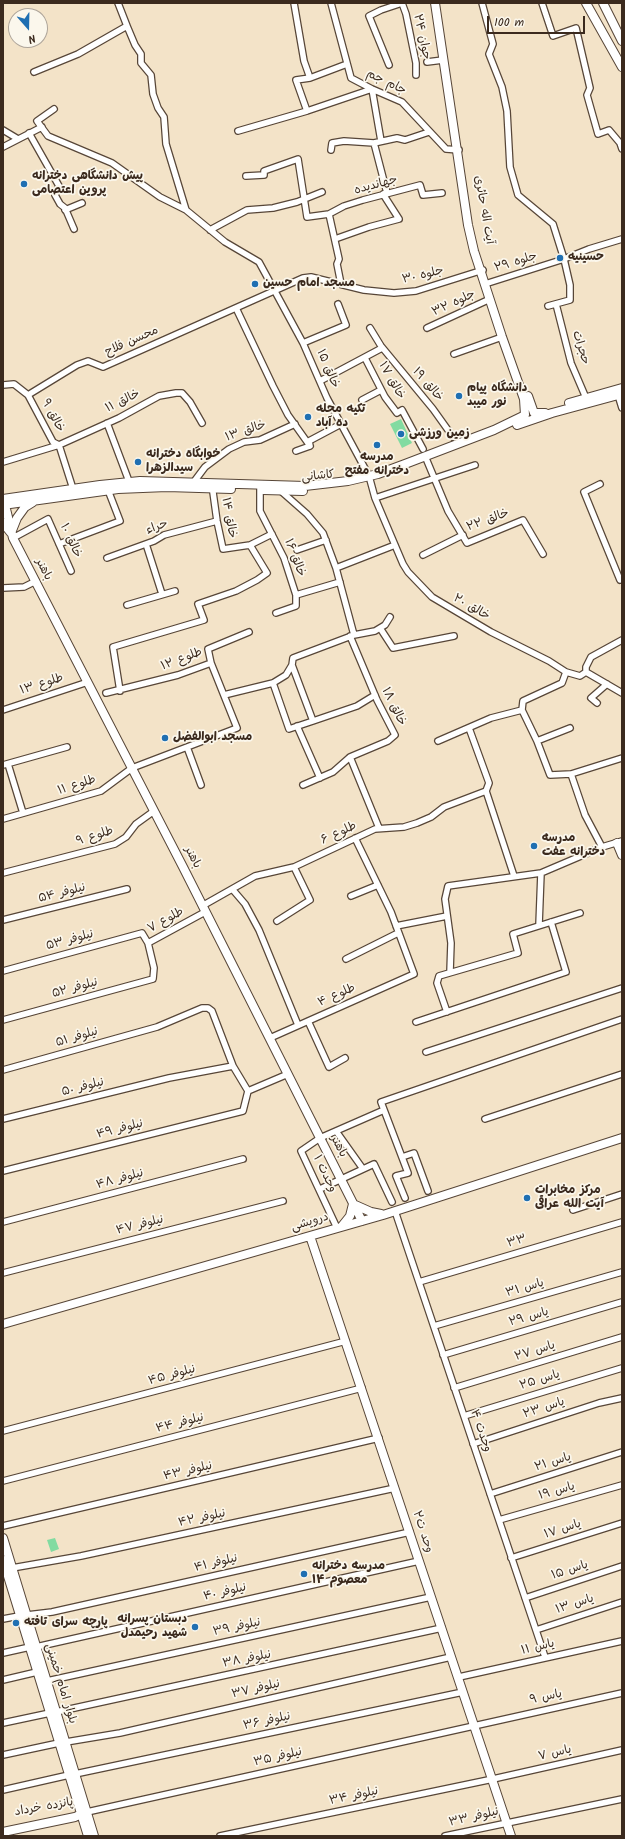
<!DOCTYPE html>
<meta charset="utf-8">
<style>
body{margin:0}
#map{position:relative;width:625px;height:1839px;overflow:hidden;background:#f3e3c8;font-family:Kalam,sans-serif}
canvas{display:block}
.frame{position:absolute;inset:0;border:4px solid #3b2a1e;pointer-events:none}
.north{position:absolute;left:8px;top:8px;width:40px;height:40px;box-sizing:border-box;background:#fbf7ec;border:1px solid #aea59a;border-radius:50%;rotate:160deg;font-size:11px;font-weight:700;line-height:16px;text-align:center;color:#3b2a1e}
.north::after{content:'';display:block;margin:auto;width:14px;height:18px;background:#1f6fb2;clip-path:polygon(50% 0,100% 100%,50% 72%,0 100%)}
.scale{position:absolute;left:487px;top:16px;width:98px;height:18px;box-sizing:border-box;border:2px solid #3b2a1e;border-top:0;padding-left:5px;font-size:12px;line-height:14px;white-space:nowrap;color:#3b2a1e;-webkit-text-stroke:3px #fbf7ec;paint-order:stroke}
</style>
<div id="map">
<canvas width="625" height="1839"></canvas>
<div class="frame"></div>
<div class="north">N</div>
<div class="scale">100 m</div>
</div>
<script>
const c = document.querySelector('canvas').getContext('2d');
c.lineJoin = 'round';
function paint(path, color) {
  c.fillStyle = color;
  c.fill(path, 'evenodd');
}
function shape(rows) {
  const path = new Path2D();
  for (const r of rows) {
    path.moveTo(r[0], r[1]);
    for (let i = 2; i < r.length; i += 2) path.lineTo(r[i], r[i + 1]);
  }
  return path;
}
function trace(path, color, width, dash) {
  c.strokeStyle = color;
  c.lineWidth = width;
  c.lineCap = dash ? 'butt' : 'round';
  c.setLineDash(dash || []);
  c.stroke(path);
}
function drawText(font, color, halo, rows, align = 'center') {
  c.font = font + ' Kalam,"Playpen Sans Arabic",sans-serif';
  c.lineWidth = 3.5;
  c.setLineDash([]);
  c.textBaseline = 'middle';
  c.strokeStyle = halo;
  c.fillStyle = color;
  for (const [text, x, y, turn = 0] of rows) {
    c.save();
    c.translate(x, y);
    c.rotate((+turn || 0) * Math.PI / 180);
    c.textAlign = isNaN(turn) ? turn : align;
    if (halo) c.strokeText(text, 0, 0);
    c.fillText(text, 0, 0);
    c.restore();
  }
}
const green = shape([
 [401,419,412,443,402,448,390,424],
 [55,1538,59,1549,51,1552,47,1540]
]);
const street = shape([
 [294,3,304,61,310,78],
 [331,3,351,78,372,89,402,102,446,149,459,150],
 [402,3,406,14,416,63,416,75],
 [482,3,493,44,489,54,502,87,507,111,510,167,518,195,553,224,564,259,570,285,570,300,548,306],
 [542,3,553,36,576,28,590,88,587,95,598,134,609,130,620,143,622,149],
 [127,26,135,45,141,54,141,63,151,75,153,94,158,108,164,117,166,144,186,210],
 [427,62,443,60],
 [347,64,310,78,296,80,307,111,372,89,381,141],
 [389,65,369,16,381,10,402,3],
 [34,72,78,54,127,26,118,3],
 [54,109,37,121,48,136,112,163,160,197,186,210,225,242,259,262,303,343,327,398,369,476,375,498,403,564,408,572,432,597,491,632,549,661,566,672,580,676,586,672,622,693],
 [3,130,18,139],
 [238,131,307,111],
 [29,133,59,186,55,195,60,204,65,208,74,229],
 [3,147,42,127],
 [331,150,332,143,344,141,374,143],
 [246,176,264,175,264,171,298,159,307,217,329,214],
 [387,193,374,143,397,138,405,140,429,132],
 [65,210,82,203],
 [210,230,247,210,273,208,297,202,322,192],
 [335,239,369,227,399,219,383,194],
 [341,284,337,264,339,259,329,214,344,206,363,200,420,185,423,195,442,193],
 [485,284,564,259,589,249,622,239],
 [556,304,571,363,586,398],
 [236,308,273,386,288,415,310,446],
 [370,328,381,346,433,409,453,437],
 [427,328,490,299],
 [303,343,346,325,338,304],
 [454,354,502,337],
 [365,358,385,397,397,413,402,410,423,449],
 [320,381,382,348],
 [3,385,14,384,28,395,77,365,88,361,103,367,303,278,311,277,364,290,394,293,416,291,483,270],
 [28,395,53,442,59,445,119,418,159,396,176,393,182,393,190,402,202,423],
 [618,395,622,408],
 [362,400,381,390],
 [107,423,130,484],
 [296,451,310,446,309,441,341,424],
 [425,456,448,511,467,543,523,520,543,554],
 [3,462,59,445,74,492],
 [193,483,205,467,229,449,244,442,260,440,295,424],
 [600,484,584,492,620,580,622,579],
 [212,485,217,521,223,549,250,545,272,534],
 [260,486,260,511,284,558,296,595,340,582],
 [282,488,282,492,307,514,323,533,336,568],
 [375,498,475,465],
 [13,538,48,519,71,571],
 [59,544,120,521,108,490],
 [146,544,162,594],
 [297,550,326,540],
 [423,555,463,535],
 [107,558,154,541,164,535,217,521],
 [3,588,24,587,36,581],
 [127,605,175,591],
 [276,613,296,606,296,595],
 [380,628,393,648,454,636],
 [354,635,336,568,395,545],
 [292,665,313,721,357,706,375,695],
 [566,672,562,683,523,701,522,710,537,741,550,775,571,774],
 [586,672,586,667,591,657,622,640],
 [273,683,289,729,313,721],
 [120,691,113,647,204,620,198,604,236,591,257,580,267,573,250,545],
 [106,693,178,675,211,663,208,649,249,632],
 [224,695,273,683,286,675,292,665,293,658,354,635,375,631,385,625,390,617],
 [597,703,591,698,607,684],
 [3,710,88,682],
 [297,726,320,778],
 [469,728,489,783,486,791,514,876],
 [438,741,491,718,522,710],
 [537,741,570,728],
 [187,747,201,785],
 [350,757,379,828],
 [8,764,23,813],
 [3,765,67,747],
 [303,785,333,772,350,757,388,741,395,735,377,700,350,636],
 [3,819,101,791,132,768,237,728,211,663],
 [602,847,585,815,571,774,622,758],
 [3,873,115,844,126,837,136,824,154,811],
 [233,890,245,904,259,930,298,1025],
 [351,896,378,885],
 [202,906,255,876,294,867,375,829,404,827,417,823,431,817,444,807,486,791],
 [3,920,127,889],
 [277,921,310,900,294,867],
 [539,925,541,873],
 [396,926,447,916],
 [346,959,398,933],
 [3,971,142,933,148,943,205,912],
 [450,972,451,943,445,899,448,886,541,873,602,847,622,841],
 [447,1012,437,983,439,976,518,953,513,934,580,913],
 [3,1020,153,979,154,968,148,943],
 [308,1021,329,1067,345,1058],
 [416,1022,566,972,551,922],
 [270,1038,414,974,391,912,355,838],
 [426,1052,622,988],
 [3,1070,157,1027,202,1008,208,1008,212,1011,233,1066],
 [248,1091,288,1074],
 [3,1119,169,1078,233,1066,248,1091,243,1111,3,1171],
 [485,1119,622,1074],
 [336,1131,363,1169],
 [402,1157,414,1153,428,1191],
 [320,1189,374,1164,392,1202],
 [405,1198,396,1176,408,1173,381,1102,622,1019],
 [573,1210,622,1194],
 [395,1211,545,1657],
 [3,1222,243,1159],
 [337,1228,301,1151,320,1138,384,1110],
 [3,1273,283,1201],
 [419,1282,622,1222],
 [434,1326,622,1272],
 [443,1355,622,1302],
 [454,1388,622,1337],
 [464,1416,622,1368],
 [3,1431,346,1341],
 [473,1444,599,1403,622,1398],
 [3,1481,362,1388],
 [490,1494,622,1452],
 [499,1520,622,1485],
 [3,1526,379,1438],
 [511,1558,622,1523],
 [12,1568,81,1556,395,1488],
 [525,1598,622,1566],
 [27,1615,52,1612,410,1532],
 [3,1619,19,1616],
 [536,1630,622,1602],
 [36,1647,419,1561],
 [3,1653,30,1647],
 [459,1677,622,1641],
 [3,1680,37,1672],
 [47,1681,431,1597],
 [56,1712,442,1628],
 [3,1723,50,1713],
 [66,1742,120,1733,451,1657],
 [3,1755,59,1743],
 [75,1774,463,1692],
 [3,1790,69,1775],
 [87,1812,622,1693],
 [220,1836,493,1779,622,1750],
 [445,1836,622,1799]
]);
const secondary = shape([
 [586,3,622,67],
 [603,3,622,41],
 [528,396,534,413,545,413],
 [569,403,622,388],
 [517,425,552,413,622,394],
 [263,490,303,491],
 [3,499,100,485,140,481,305,486,348,481,378,474,405,464,494,430,525,415,524,399,502,337,474,251,468,225,435,3],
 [3,505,118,489,167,487,231,489],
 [5,505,13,538,183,867,362,1221],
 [3,523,11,533,17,518,25,507,33,502],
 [617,843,622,855],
 [353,1204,371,1212,381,1214],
 [342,1226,350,1216,353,1204],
 [310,1236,511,1836],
 [3,1324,383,1215,622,1138],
 [3,1538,94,1836],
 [3,1560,88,1836],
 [3,1832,75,1817,81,1814]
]);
const markers = [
 [24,184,4,"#1f6fb2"],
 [560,258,4,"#1f6fb2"],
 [255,284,4,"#1f6fb2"],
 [459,396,4,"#1f6fb2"],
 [308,417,4,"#1f6fb2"],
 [401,434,4,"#1f6fb2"],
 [377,445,4,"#1f6fb2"],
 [138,462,4,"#1f6fb2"],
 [165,738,4,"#1f6fb2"],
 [534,846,4,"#1f6fb2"],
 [527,1198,4,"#1f6fb2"],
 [304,1574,4,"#1f6fb2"],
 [16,1623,4,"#1f6fb2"],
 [195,1627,4,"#1f6fb2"]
];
const streetNames = [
 ["جوان ۲۴",421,37,78],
 ["جام جم",386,83,26],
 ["جهاندیده",376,186,-15],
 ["آیت اله حائری",483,210,80],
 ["جلوه ۲۹",516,263,-17],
 ["جلوه ۳۰",423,276,-13],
 ["جلوه ۳۲",454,304,-25],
 ["محسن فلاح",132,342,-24],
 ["حجرات",580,348,73],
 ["خالق ۱۵",327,369,67],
 ["خالق ۱۷",391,381,60],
 ["خالق ۱۹",427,385,49],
 ["خالق ۱۱",123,402,-26],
 ["خالق ۹",52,416,62],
 ["خالق ۱۳",246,432,-19],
 ["کاشانی",318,477,-5],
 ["خالق ۱۴",228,518,80],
 ["خالق ۲۲",488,521,-20],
 ["حراء",157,528,-21],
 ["خالق ۱۰",70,541,66],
 ["خالق ۱۶",294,558,69],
 ["باهنر",43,570,63],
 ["خالق ۲۰",471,608,30],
 ["طلوع ۱۲",182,660,-21],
 ["طلوع ۱۳",42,685,-18],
 ["خالق ۱۸",393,707,64],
 ["طلوع ۱۱",77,786,-18],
 ["طلوع ۶",339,834,-25],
 ["طلوع ۹",95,837,-18],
 ["باهنر",192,858,63],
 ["نیلوفر ۵۴",62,894,-14],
 ["طلوع ۷",166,921,-29],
 ["نیلوفر ۵۳",70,941,-15],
 ["نیلوفر ۵۲",75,989,-15],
 ["طلوع ۴",337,996,-24],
 ["نیلوفر ۵۱",77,1038,-16],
 ["نیلوفر ۵۰",83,1088,-14],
 ["نیلوفر ۴۹",120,1130,-14],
 ["باهنر",338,1147,63],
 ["وحدت ۱",324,1174,65],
 ["نیلوفر ۴۸",120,1180,-15],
 ["درویشی",310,1223,-17],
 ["نیلوفر ۴۷",140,1226,-14],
 ["۳۳",517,1242,-16],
 ["یاس ۳۱",525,1289,-16],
 ["یاس ۲۹",529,1318,-16],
 ["یاس ۲۷",535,1352,-17],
 ["نیلوفر ۴۵",172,1376,-15],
 ["یاس ۲۵",540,1381,-17],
 ["یاس ۲۳",544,1409,-18],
 ["نیلوفر ۴۴",180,1424,-14],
 ["وحدت ۴",480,1431,71],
 ["یاس ۲۱",553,1463,-17],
 ["نیلوفر ۴۳",188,1472,-13],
 ["یاس ۱۹",557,1492,-16],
 ["نیلوفر ۴۲",202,1519,-12],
 ["یاس ۱۷",563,1530,-18],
 ["وحد ت۲",422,1532,72],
 ["نیلوفر ۴۱",216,1564,-13],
 ["یاس ۱۵",570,1571,-18],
 ["نیلوفر ۴۰",225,1593,-13],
 ["یاس ۱۳",575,1605,-18],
 ["نیلوفر ۳۹",237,1628,-12],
 ["یاس ۱۱",538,1648,-13],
 ["نیلوفر ۳۸",247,1660,-11],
 ["بلوار امام خمینی",60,1684,73],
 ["نیلوفر ۳۷",256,1690,-13],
 ["یاس ۹",546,1698,-12],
 ["نیلوفر ۳۶",267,1722,-12],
 ["یاس ۷",555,1754,-13],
 ["نیلوفر ۳۵",278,1758,-13],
 ["نیلوفر ۳۴",354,1797,-12],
 ["پانزده خرداد",44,1808,-10],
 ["نیلوفر ۳۳",474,1818,-13]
];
const poiNames = [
 ["پیش دانشگاهی دخترانه",32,177],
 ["پروین اعتصامی",32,191],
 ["حسینیه",568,258],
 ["مسجد امام حسین",263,284],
 ["دانشگاه پیام",467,389],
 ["نور میبد",467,403],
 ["تکیه محله",316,410],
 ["ده آباد",316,424],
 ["زمین ورزشی",409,434],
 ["خوابگاه دخترانه",146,455],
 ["سیدالزهرا",146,469],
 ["مدرسه",377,458,"center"],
 ["دخترانه مفتح",377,472,"center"],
 ["مسجد ابوالفضل",173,738],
 ["مدرسه",542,839],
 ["دخترانه عفت",542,853],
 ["مرکز مخابرات",535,1191],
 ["آیت الله عراقی",535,1205],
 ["مدرسه دخترانه",312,1567],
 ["۱۴ معصوم",312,1581],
 ["دبستان پسرانه",187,1620,"right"],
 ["شهید رحیمدل",187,1634,"right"],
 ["پارچه سرای تافته",24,1623]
];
paint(green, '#82dba1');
trace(street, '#574638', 8);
trace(secondary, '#574638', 10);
trace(street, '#fff', 5.5);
trace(secondary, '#fff', 8);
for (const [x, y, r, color] of markers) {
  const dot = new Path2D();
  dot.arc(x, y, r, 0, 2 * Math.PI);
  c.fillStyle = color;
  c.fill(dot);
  trace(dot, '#fbf7ec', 1.5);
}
drawText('12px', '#3b2a1e', '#fbf7ec', streetNames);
drawText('bold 12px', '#3b2a1e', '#fbf7ec', poiNames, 'left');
</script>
